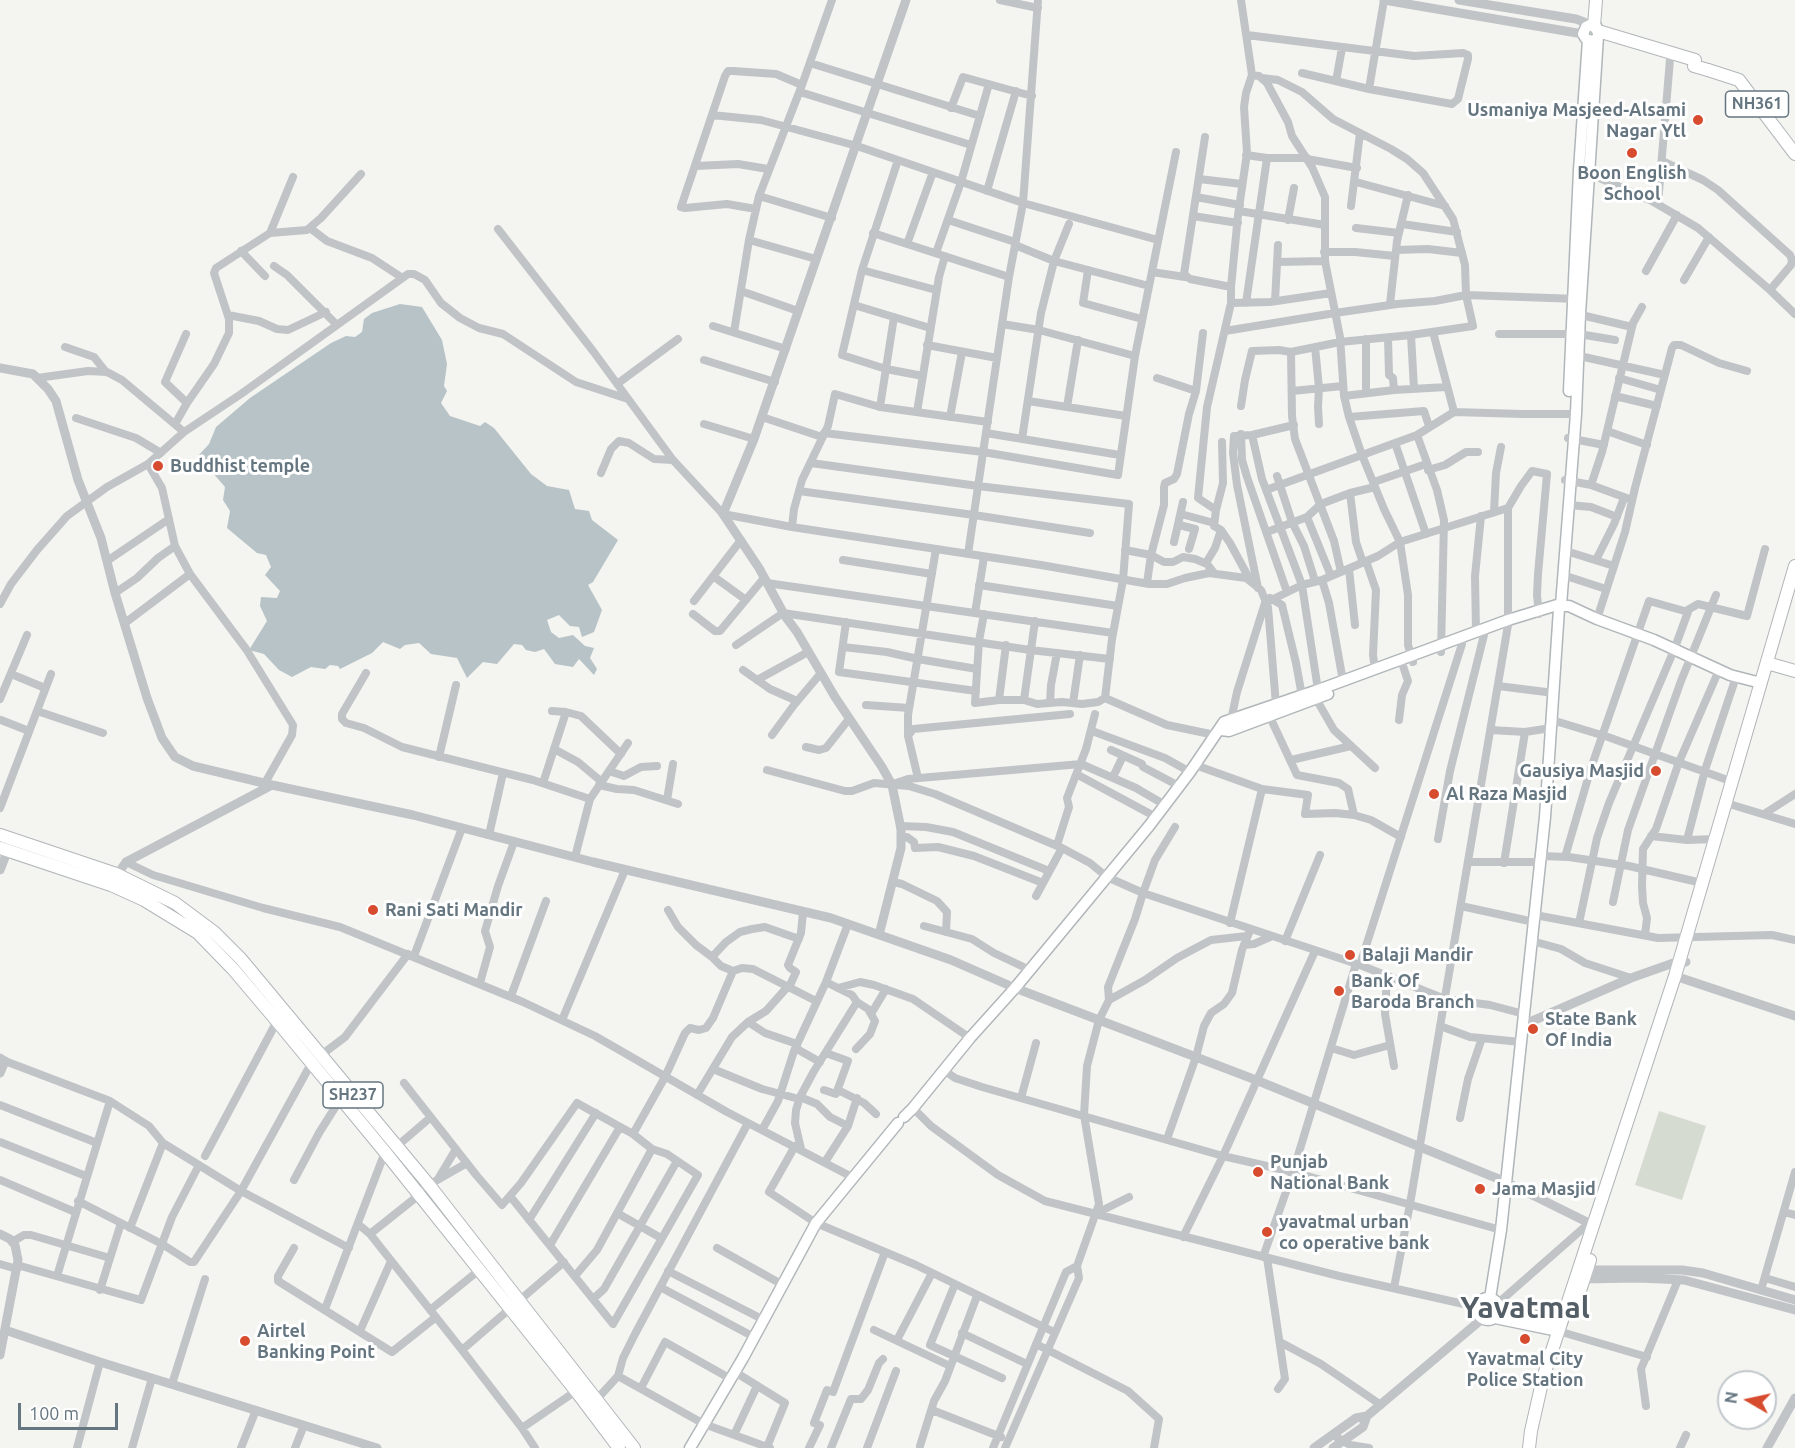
<!DOCTYPE html>
<style>
body{margin:0}
#map{position:relative;width:1795px;height:1448px;overflow:hidden;background:#f4f4f1;font-family:Ubuntu,sans-serif}
canvas{display:block}
.north{position:absolute;left:1717px;top:1370px;width:60px;height:60px;box-sizing:border-box;background:#fff;border:2px solid #c1c8cc;border-radius:50%;rotate:279deg;font-size:16px;font-weight:700;line-height:24px;text-align:center;color:#657680}
.north::after{content:'';display:block;margin:auto;width:21px;height:27px;background:#d74c2e;clip-path:polygon(50% 0,100% 100%,50% 72%,0 100%)}
.scale{position:absolute;left:18px;top:1403px;width:100px;height:27px;box-sizing:border-box;border:3px solid #657680;border-top:0;padding-left:8px;font-size:18px;line-height:21px;white-space:nowrap;color:#657680;-webkit-text-stroke:4px #fff;paint-order:stroke}
</style>
<div id="map">
<canvas width="1795" height="1448"></canvas>
<div class="north">N</div>
<div class="scale">100 m</div>
</div>
<script>
const c = document.querySelector('canvas').getContext('2d');
c.lineJoin = 'round';
function paint(path, color) {
  c.fillStyle = color;
  c.fill(path, 'evenodd');
}
function shape(rows) {
  const path = new Path2D();
  for (const r of rows) {
    if (r.length === 3) {
      path.moveTo(r[0] + r[2], r[1]);
      path.arc(r[0], r[1], r[2], 0, 2 * Math.PI);
      continue;
    }
    path.moveTo(r[0], r[1]);
    for (let i = 2; i < r.length; i += 2) path.lineTo(r[i], r[i + 1]);
  }
  return path;
}
function trace(path, color, width, dash) {
  c.strokeStyle = color;
  c.lineWidth = width;
  c.lineCap = dash ? 'butt' : 'round';
  c.setLineDash(dash || []);
  c.stroke(path);
}
function drawText(font, color, halo, rows, align = 'center') {
  c.font = font + ' Ubuntu,sans-serif';
  c.lineWidth = 6;
  c.setLineDash([]);
  c.textBaseline = 'middle';
  c.strokeStyle = halo;
  c.fillStyle = color;
  for (const [text, x, y, turn = 0] of rows) {
    c.save();
    c.translate(x, y);
    c.rotate((+turn || 0) * Math.PI / 180);
    c.textAlign = isNaN(turn) ? turn : align;
    if (halo) c.strokeText(text, 0, 0);
    c.fillText(text, 0, 0);
    c.restore();
  }
}
const green = shape([
 [1659,1111,1706,1126,1682,1200,1635,1185]
]);
const water = shape([
 [400,304,422,307,442,340,447,364,444,386,447,391,441,403,450,416,480,426,485,422,494,428,531,474,547,486,569,490,575,509,589,511,592,520,618,540,593,582,588,585,602,610,594,632,582,637,579,627,570,626,559,615,547,620,551,632,559,638,573,635,585,646,594,648,590,658,597,669,594,675,579,659,573,667,555,664,544,649,535,652,526,650,522,645,514,644,497,664,483,662,467,678,457,658,431,654,419,643,405,645,400,649,383,642,372,653,340,669,338,666,330,665,325,669,311,667,292,677,279,670,264,654,249,650,267,621,260,606,261,597,277,598,280,591,265,575,271,567,266,555,257,553,227,528,230,511,223,500,225,487,198,456,209,444,216,427,250,398,331,343,346,336,355,337,362,332,364,319,372,313]
]);
const minor = shape([
 [1000,0,1038,8],
 [1241,0,1252,75,1259,76,1267,83,1288,122,1292,136,1312,167,1325,197,1325,261,1340,337,1344,396,1349,417,1362,455,1384,509,1400,542,1408,595,1408,645,1413,662],
 [1247,35,1414,56,1463,53,1468,55,1468,59,1458,99,1452,104,1369,89,1302,73],
 [810,63,980,116],
 [1336,81,1342,48],
 [1369,89,1384,0],
 [800,92,971,145],
 [951,108,963,77,1032,96],
 [712,115,761,120,857,146,1023,203,1158,240],
 [1205,137,1184,274,1190,279,1231,287],
 [1246,155,1267,158,1307,158],
 [1307,159,1357,168],
 [898,160,862,270,842,355,886,369,923,376],
 [1662,161,1703,180,1718,190,1790,255,1792,260,1791,265,1770,290],
 [695,166,738,164,768,169],
 [1586,172,1652,201,1698,228,1770,290,1795,314],
 [1199,179,1242,184],
 [1356,182,1445,206],
 [987,191,1016,91],
 [759,196,832,218],
 [1196,197,1240,205],
 [1658,204,1670,59],
 [1351,206,1360,133],
 [756,209,727,204,685,208,681,207,725,76,728,71,733,71,776,74,802,85],
 [1239,211,1325,225],
 [1193,216,1238,223],
 [948,220,1015,242],
 [1288,220,1294,188],
 [1402,224,1457,232],
 [310,228,327,241,372,258,401,277],
 [1356,228,1399,233],
 [498,229,593,351,673,460,723,514,792,527,1041,565,1149,584,1167,584,1185,578,1209,573,1246,578,1261,590,1268,607,1276,705],
 [270,233,293,177],
 [873,233,1009,277],
 [749,240,816,259],
 [907,244,933,172],
 [1015,245,1054,261,1149,286],
 [1396,250,1428,249,1462,253],
 [241,251,265,276],
 [1324,252,1355,252,1395,256],
 [936,253,961,182,989,84],
 [1277,262,1325,261],
 [274,266,287,275,337,325],
 [862,270,936,290],
 [1088,270,1083,303,1142,319],
 [1646,271,1677,215],
 [1152,272,1185,277],
 [1684,280,1709,237],
 [741,291,798,311],
 [1275,301,1278,245],
 [1231,303,1270,302,1331,293],
 [1246,303,1267,158],
 [1390,304,1397,241,1408,195],
 [854,305,930,328],
 [1577,314,1632,327],
 [228,315,259,321,277,329,288,330,326,312],
 [1002,324,1039,330,1135,356],
 [713,326,786,349],
 [1225,331,1335,313,1397,304,1435,301,1466,295,1465,265,1453,219,1423,173,1407,159,1391,149,1333,119,1302,92,1278,80,1262,78],
 [734,332,749,240,759,196,802,85,832,0],
 [1433,332,1454,412],
 [186,334,165,382,187,403],
 [1499,334,1571,334],
 [1579,334,1615,340],
 [1411,335,1414,389],
 [1388,338,1389,375,1393,378,1394,390],
 [1366,339,1366,393],
 [927,345,997,358],
 [65,347,94,357,106,372],
 [1315,347,1319,388,1318,407,1319,424],
 [1291,352,1292,416,1295,439,1334,541,1341,572],
 [1575,355,1665,375],
 [704,360,775,382],
 [37,378,88,371,107,372,122,380,184,432],
 [1157,378,1196,391],
 [1619,378,1661,390],
 [617,384,678,339],
 [1292,391,1343,386],
 [1344,396,1394,390,1447,387],
 [1615,396,1657,406],
 [1028,401,1126,416],
 [1241,406,1245,380,1252,351,1279,350,1291,352,1340,342,1411,335,1473,326,1466,295,1578,299],
 [880,407,894,317],
 [1067,407,1078,340],
 [917,412,939,277,945,256],
 [762,417,822,437],
 [950,417,962,352],
 [1349,417,1424,411,1429,426],
 [76,418,136,438,161,453],
 [175,424,187,403,214,364,229,333,229,319,214,273,216,268,270,233,307,230,321,218,361,174],
 [704,424,754,439],
 [1607,431,1647,445],
 [824,433,983,452,1118,475,1135,356,1176,152],
 [986,433,1120,455],
 [1241,434,1242,460,1247,477,1287,592],
 [1252,435,1262,479,1302,585,1318,690],
 [1417,435,1437,490,1444,520,1441,652],
 [1568,438,1604,445],
 [1022,439,1041,313,1054,261,1069,224],
 [1395,443,1426,534],
 [811,463,978,486,1129,504,1123,580,1112,639,1105,698,1167,725,1215,735],
 [148,464,162,488,175,546,190,574,246,649,293,725,292,735,265,783],
 [1428,470,1445,465,1466,452,1478,452],
 [601,473,611,449,619,441,629,443,654,459,673,460],
 [1277,476,1292,522,1304,546,1315,581],
 [1565,480,1591,485,1632,500],
 [1374,482,1426,464],
 [1591,485,1602,452,1633,323,1642,307],
 [1266,490,1417,435,1454,412,1522,414,1576,414],
 [799,491,974,515,1090,533],
 [1350,493,1356,542,1363,563],
 [1569,505,1591,507,1617,517],
 [1216,510,1223,483,1222,442],
 [1494,512,1496,473,1501,447],
 [1181,514,1214,523],
 [1307,517,1331,576],
 [1179,525,1195,529,1189,549],
 [792,527,794,509,802,480,828,426,835,394,880,407,988,422],
 [1267,532,1307,517,1321,504,1350,493,1375,487],
 [1174,542,1183,502],
 [1125,550,1151,555,1164,505,1164,487,1165,483,1174,479,1177,474,1189,414,1196,391,1203,333],
 [1566,551,1614,566],
 [968,554,1009,277,1023,203,1038,0],
 [843,560,932,574],
 [1596,560,1614,524,1624,498],
 [107,561,169,519],
 [1366,561,1376,590,1373,655,1375,669],
 [1206,563,1215,548,1221,530],
 [1349,569,1355,625],
 [1563,575,1606,589],
 [713,576,746,600],
 [1250,580,1230,543,1221,530,1214,526,1216,510,1198,498,1207,407,1231,303,1231,287,1238,215,1247,153,1244,107,1246,93,1252,75],
 [1322,580,1329,603,1343,681],
 [767,583,1113,633],
 [1147,583,1151,555,1164,562,1173,562,1183,557,1195,559,1207,564,1214,573],
 [979,585,1118,606],
 [1258,588,1237,485,1233,453,1234,436,1252,435,1294,425],
 [115,593,137,578,158,558,175,546],
 [1270,598,1282,605,1296,663,1302,696],
 [694,601,741,540],
 [0,604,11,584,37,550,67,516,107,487,148,464,184,432,241,394,408,274,414,274,425,280,441,303,460,318,479,328,503,334,576,382,628,399],
 [1686,611,1698,604,1747,616,1765,549],
 [975,613,984,557],
 [693,614,715,631,720,631,764,578],
 [984,614,979,641,975,703,999,700,1024,700,1037,704,1062,702,1082,704,1098,702,1105,698],
 [1597,619,1625,532,1635,488,1672,348,1674,345,1681,345,1719,363,1747,371],
 [846,622,839,672,976,691],
 [125,623,190,574],
 [1476,631,1475,576,1481,516],
 [736,645,783,613,1030,650,1110,659],
 [843,647,887,652,918,659,977,669],
 [743,670,770,689,797,701],
 [366,673,342,714,342,719,346,723,364,728,402,747,533,780,590,799],
 [16,676,45,688],
 [757,680,808,652],
 [1498,686,1554,693],
 [1315,697,1334,730,1375,768],
 [0,699,27,635],
 [999,700,1006,645],
 [1024,700,1035,621],
 [1050,703,1051,685,1057,653],
 [1073,703,1080,655],
 [866,705,909,708],
 [37,711,103,733],
 [552,711,566,712,581,716,621,754],
 [1269,715,1297,775,1339,783,1348,789,1354,815,1371,820,1401,837],
 [1,720,29,731],
 [1231,720,1237,692,1265,603,1302,585,1322,580,1378,556,1400,542,1508,508,1521,486,1532,471,1547,474,1538,574,1537,595,1539,614],
 [1399,720,1402,695,1408,681,1403,666],
 [1552,720,1608,737,1733,782],
 [1491,730,1525,732,1551,728],
 [1092,731,1165,758,1190,772],
 [908,734,908,715,936,549],
 [772,735,794,705,821,673],
 [806,747,819,750,826,748,849,719],
 [554,749,578,762,602,782],
 [1111,750,1142,764,1143,767,1179,786],
 [439,757,456,685],
 [1291,760,1351,746],
 [1195,765,1262,789,1308,795,1305,814,1335,813,1354,815],
 [767,770,845,791,852,791,874,783,909,786,935,794,1062,848,1090,863,1107,877,1143,893,1360,965,1445,999,1490,1005,1524,1014],
 [609,771,624,776,641,767,657,766],
 [1078,775,1156,817],
 [1113,777,1123,756],
 [918,778,908,736,913,729,1070,714],
 [543,783,566,712],
 [893,784,908,779,1081,764,1136,788,1165,805],
 [599,785,617,789,634,790,678,804],
 [667,800,673,764],
 [1726,803,1795,824],
 [0,808,51,674],
 [1764,814,1795,794],
 [900,826,926,827,953,832,1049,871],
 [489,835,503,773],
 [1651,836,1687,840,1716,839],
 [901,838,907,837,914,842,915,848,938,847,974,856,1043,883],
 [1438,839,1450,771,1484,635],
 [1687,840,1705,770,1736,677],
 [1057,845,1069,807,1067,798,1086,749,1095,714],
 [1541,856,1569,857,1629,866,1702,883],
 [575,857,590,799,628,743],
 [1565,857,1591,768,1649,601,1688,612,1674,650,1609,803,1597,838,1579,923],
 [126,862,153,875,263,908,340,927,523,1002,595,1036,727,1112,854,1178],
 [1469,862,1540,862],
 [1504,863,1525,732],
 [893,882,902,884,937,901,947,912,946,932],
 [1036,896,1062,848],
 [1613,902,1628,830,1681,681,1716,595],
 [1461,906,1534,922],
 [668,910,678,927,696,945,712,957,726,942,740,932,752,929,765,927,799,939],
 [1535,915,1658,938,1772,935,1795,940],
 [1230,923,1262,789],
 [924,926,972,939,994,953,1030,970],
 [1645,935,1647,918,1643,903,1642,886,1643,849,1656,829,1679,762,1719,670],
 [1285,941,1320,855],
 [1532,941,1561,949,1585,963,1631,978],
 [1244,945,1254,944,1270,937],
 [414,956,462,828],
 [712,957,721,966,733,971],
 [1360,965,1462,644],
 [1387,976,1385,1014,1394,1066],
 [826,982,852,995,857,1002,868,1009,875,1021,870,1034,856,1049],
 [480,983,490,947,485,931,498,886,514,842],
 [838,988,860,982,874,985,913,999,970,1038],
 [511,996,546,901],
 [1109,1000,1108,987,1135,919,1143,893,1155,860,1175,827],
 [871,1014,886,989],
 [562,1020,625,870],
 [748,1022,765,1033,797,1044,797,1049,820,1062],
 [1440,1026,1470,1037,1521,1042],
 [1331,1048,1354,1055,1390,1045],
 [5,1061,110,1101,149,1126,163,1143,241,1191,349,1248],
 [713,1069,762,1089,799,1099],
 [945,1071,955,1078,982,1087,1223,1156,1293,1172,1501,1230],
 [404,1083,477,1176,502,1205,521,1183,577,1103,633,1134,652,1149,667,1154,698,1175,613,1324,510,1196],
 [824,1090,836,1094,848,1061,826,1053],
 [838,1090,864,1103,876,1114],
 [697,1095,732,1037,748,1022,766,1011,791,983,796,972,790,968,788,965,801,933,803,912],
 [800,1097,817,1104,830,1117,848,1126],
 [1021,1098,1036,1043],
 [0,1105,97,1143],
 [913,1108,931,1126,998,1175,1045,1201,1339,1276,1477,1307],
 [1460,1118,1468,1079,1482,1038],
 [762,1130,778,1101,794,1051,826,982,848,924],
 [633,1134,665,1077,685,1033,690,1028,699,1030,706,1028,713,1018,733,971,742,968,753,969,816,1001],
 [1167,1139,1196,1057,1204,1026,1211,1013,1224,1004,1232,993,1242,950,1249,933],
 [0,1142,86,1176],
 [795,1146,769,1192,816,1223,916,1265,1054,1332],
 [396,1147,431,1117],
 [801,1149,795,1123,796,1110,800,1097,814,1071,857,1002],
 [205,1156,277,1021],
 [825,1162,848,1126,857,1098],
 [438,1179,456,1149],
 [0,1180,75,1212],
 [294,1180,319,1133,341,1098],
 [425,1187,467,1163],
 [78,1201,162,1244,190,1262,194,1262,241,1191,312,1062,345,1037,408,954],
 [1784,1212,1795,1215],
 [617,1213,661,1238],
 [1095,1214,1129,1197],
 [529,1220,596,1113],
 [358,1224,370,1234,462,1350,522,1428,535,1448],
 [130,1228,163,1143],
 [370,1234,419,1195],
 [1183,1237,1223,1156,1315,951],
 [12,1242,24,1235,31,1235,110,1258],
 [550,1245,620,1127],
 [294,1248,278,1276,278,1281,392,1352,436,1317],
 [717,1248,783,1285],
 [1263,1257,1293,1172,1356,964],
 [1267,1258,1285,1379,1278,1389],
 [0,1264,17,1269],
 [17,1265,141,1300,172,1217,199,1165],
 [668,1271,764,1320],
 [57,1276,110,1101],
 [575,1276,597,1250,652,1149],
 [1765,1278,1795,1287],
 [955,1284,930,1345,1002,1378],
 [660,1287,754,1337],
 [1394,1288,1410,1204,1508,625,1508,508],
 [100,1290,121,1223],
 [1761,1290,1795,1172],
 [593,1299,604,1289,677,1161],
 [1497,1304,1588,1224],
 [325,1309,385,1152],
 [430,1310,478,1271],
 [874,1330,950,1366],
 [360,1331,391,1261],
 [1558,1331,1647,1357],
 [962,1333,1027,1364],
 [897,1340,932,1273],
 [1280,1342,1321,1364,1381,1405],
 [1036,1344,1128,1391,1159,1419,1154,1448],
 [462,1350,564,1262],
 [735,1372,785,1403,767,1447],
 [618,1376,704,1424,770,1448],
 [172,1384,205,1279],
 [641,1388,665,1342,731,1379],
 [597,1399,618,1376,623,1358,635,1334,748,1123],
 [1646,1406,1641,1369,1678,1280],
 [932,1410,1001,1437],
 [522,1428,576,1391],
 [734,1435,757,1386],
 [1333,1435,1350,1445,1369,1448],
 [920,1446,934,1401,945,1381,977,1296],
 [77,1448,100,1362],
 [132,1448,152,1378],
 [241,1448,256,1410],
 [295,1448,304,1425],
 [809,1448,820,1425,814,1423,827,1390,833,1392,885,1252],
 [831,1448,851,1399,861,1399,868,1390,879,1363,883,1359],
 [867,1448,896,1371],
 [993,1448,1066,1272,1077,1266],
 [1005,1448,1079,1278,1077,1266,1099,1204,1084,1115,1087,1066,1099,1020,1109,1000,1145,980,1177,958,1211,940,1247,936],
 [1680,1448,1686,1435]
]);
const tertiary = shape([
 [1384,0,1583,34],
 [1459,0,1576,19,1584,22,1588,26],
 [0,368,33,374,48,389,56,401,78,480,101,538,115,593,147,698,162,738,175,757,193,766,272,785],
 [0,870,9,847],
 [115,878,126,862,272,785,413,815,593,862,831,918,951,960,1015,988,1256,1080,1506,1182,1593,1225],
 [879,935,901,848,901,829,892,785,882,767,835,697,797,632,785,616,759,568,723,514,754,439,906,0],
 [1675,976,1795,1016],
 [1523,1025,1631,978,1679,961,1686,962],
 [0,1058,5,1061,0,1073],
 [0,1234,10,1239,15,1245,18,1260,0,1355],
 [1581,1270,1682,1270,1703,1273,1795,1300],
 [1579,1279,1639,1278,1684,1280,1795,1310],
 [5,1330,100,1362,377,1448],
 [1314,1448,1356,1418,1367,1416,1482,1319],
 [1333,1448,1363,1427,1367,1416],
 [1767,1448,1795,1398]
]);
const secondary = shape([
 [1569,391,1579,170,1588,40],
 [1561,605,1576,414,1580,314,1598,36,1598,31,1596,26,1590,25,1586,27,1583,34,1586,39,1593,41,1597,38],
 [1562,606,1569,606,1597,619,1654,640,1730,675,1761,683],
 [1221,730,1229,731,1328,694],
 [904,1117,913,1108,970,1038,1015,988,1149,826,1190,772,1224,722,1318,690,1508,620,1557,605],
 [1490,1298,1501,1230,1545,817,1559,609],
 [1488,1309,11],
 [1499,1308,1562,1322],
 [1495,1318,1558,1331],
 [690,1448,743,1358,816,1223,898,1123]
]);
const primary = shape([
 [1594,26,1596,0],
 [1598,31,1695,60],
 [1708,70,1739,80,1795,154],
 [1767,663,1795,671],
 [0,835,116,874,175,903,214,932,241,959,429,1185,634,1448],
 [0,848,111,885,144,900,198,933,233,969,277,1021,385,1152,576,1391,619,1448],
 [1576,1303,1590,1260],
 [1529,1448,1531,1431,1543,1378,1675,976,1795,566]
]);
const trunk = shape([
 [1694,66,1708,70]
]);
const markers = [
 [1698,120,6,"#d74c2e"],
 [1632,153,6,"#d74c2e"],
 [158,466,6,"#d74c2e"],
 [1656,771,6,"#d74c2e"],
 [1434,794,6,"#d74c2e"],
 [373,910,6,"#d74c2e"],
 [1350,955,6,"#d74c2e"],
 [1339,991,6,"#d74c2e"],
 [1533,1029,6,"#d74c2e"],
 [1258,1172,6,"#d74c2e"],
 [1480,1189,6,"#d74c2e"],
 [1267,1232,6,"#d74c2e"],
 [1525,1339,6,"#d74c2e"],
 [245,1341,6,"#d74c2e"]
];
const shields = [
 [1757,104,63],
 [353,1095,60]
];
const shieldNames = [
 ["NH361",1757,104],
 ["SH237",353,1095]
];
const poiNames = [
 ["Usmaniya Masjeed-Alsami",1686,110,"right"],
 ["Nagar Ytl",1686,131,"right"],
 ["Boon English",1632,173,"center"],
 ["School",1632,194,"center"],
 ["Buddhist temple",170,466],
 ["Gausiya Masjid",1644,771,"right"],
 ["Al Raza Masjid",1446,794],
 ["Rani Sati Mandir",385,910],
 ["Balaji Mandir",1362,955],
 ["Bank Of",1351,981],
 ["Baroda Branch",1351,1002],
 ["State Bank",1545,1019],
 ["Of India",1545,1040],
 ["Punjab",1270,1162],
 ["National Bank",1270,1183],
 ["Jama Masjid",1492,1189],
 ["yavatmal urban",1279,1222],
 ["co operative bank",1279,1243],
 ["Airtel",257,1331],
 ["Banking Point",257,1352],
 ["Yavatmal City",1525,1359,"center"],
 ["Police Station",1525,1380,"center"]
];
const townNames = [
 ["Yavatmal",1525,1308]
];
paint(green, '#d6dbd2');
paint(water, '#b7c3c6');
trace(secondary, '#b0b6b9', 13);
trace(primary, '#b1b6b9', 14);
trace(trunk, '#b1b5b7', 14);
trace(minor, '#c0c4c7', 8);
trace(tertiary, '#c0c4c7', 9);
trace(secondary, '#fff', 10);
trace(primary, '#fff', 12);
trace(trunk, '#fff', 12);
for (const [x, y, r, color] of markers) {
  const dot = new Path2D();
  dot.arc(x, y, r, 0, 2 * Math.PI);
  c.fillStyle = color;
  c.fill(dot);
  trace(dot, '#fff', 2);
}
for (const [x, y, w] of shields) {
  const box = new Path2D();
  box.roundRect(x - w / 2, y - 13, w, 26, 4.5);
  c.fillStyle = '#fff';
  c.fill(box);
  trace(box, '#657680', 1.5);
}
drawText('bold 16px', '#657680', null, shieldNames);
drawText('bold 18px', '#657680', '#fff', poiNames, 'left');
drawText('bold 30px', '#535e66', '#fff', townNames);
</script>
